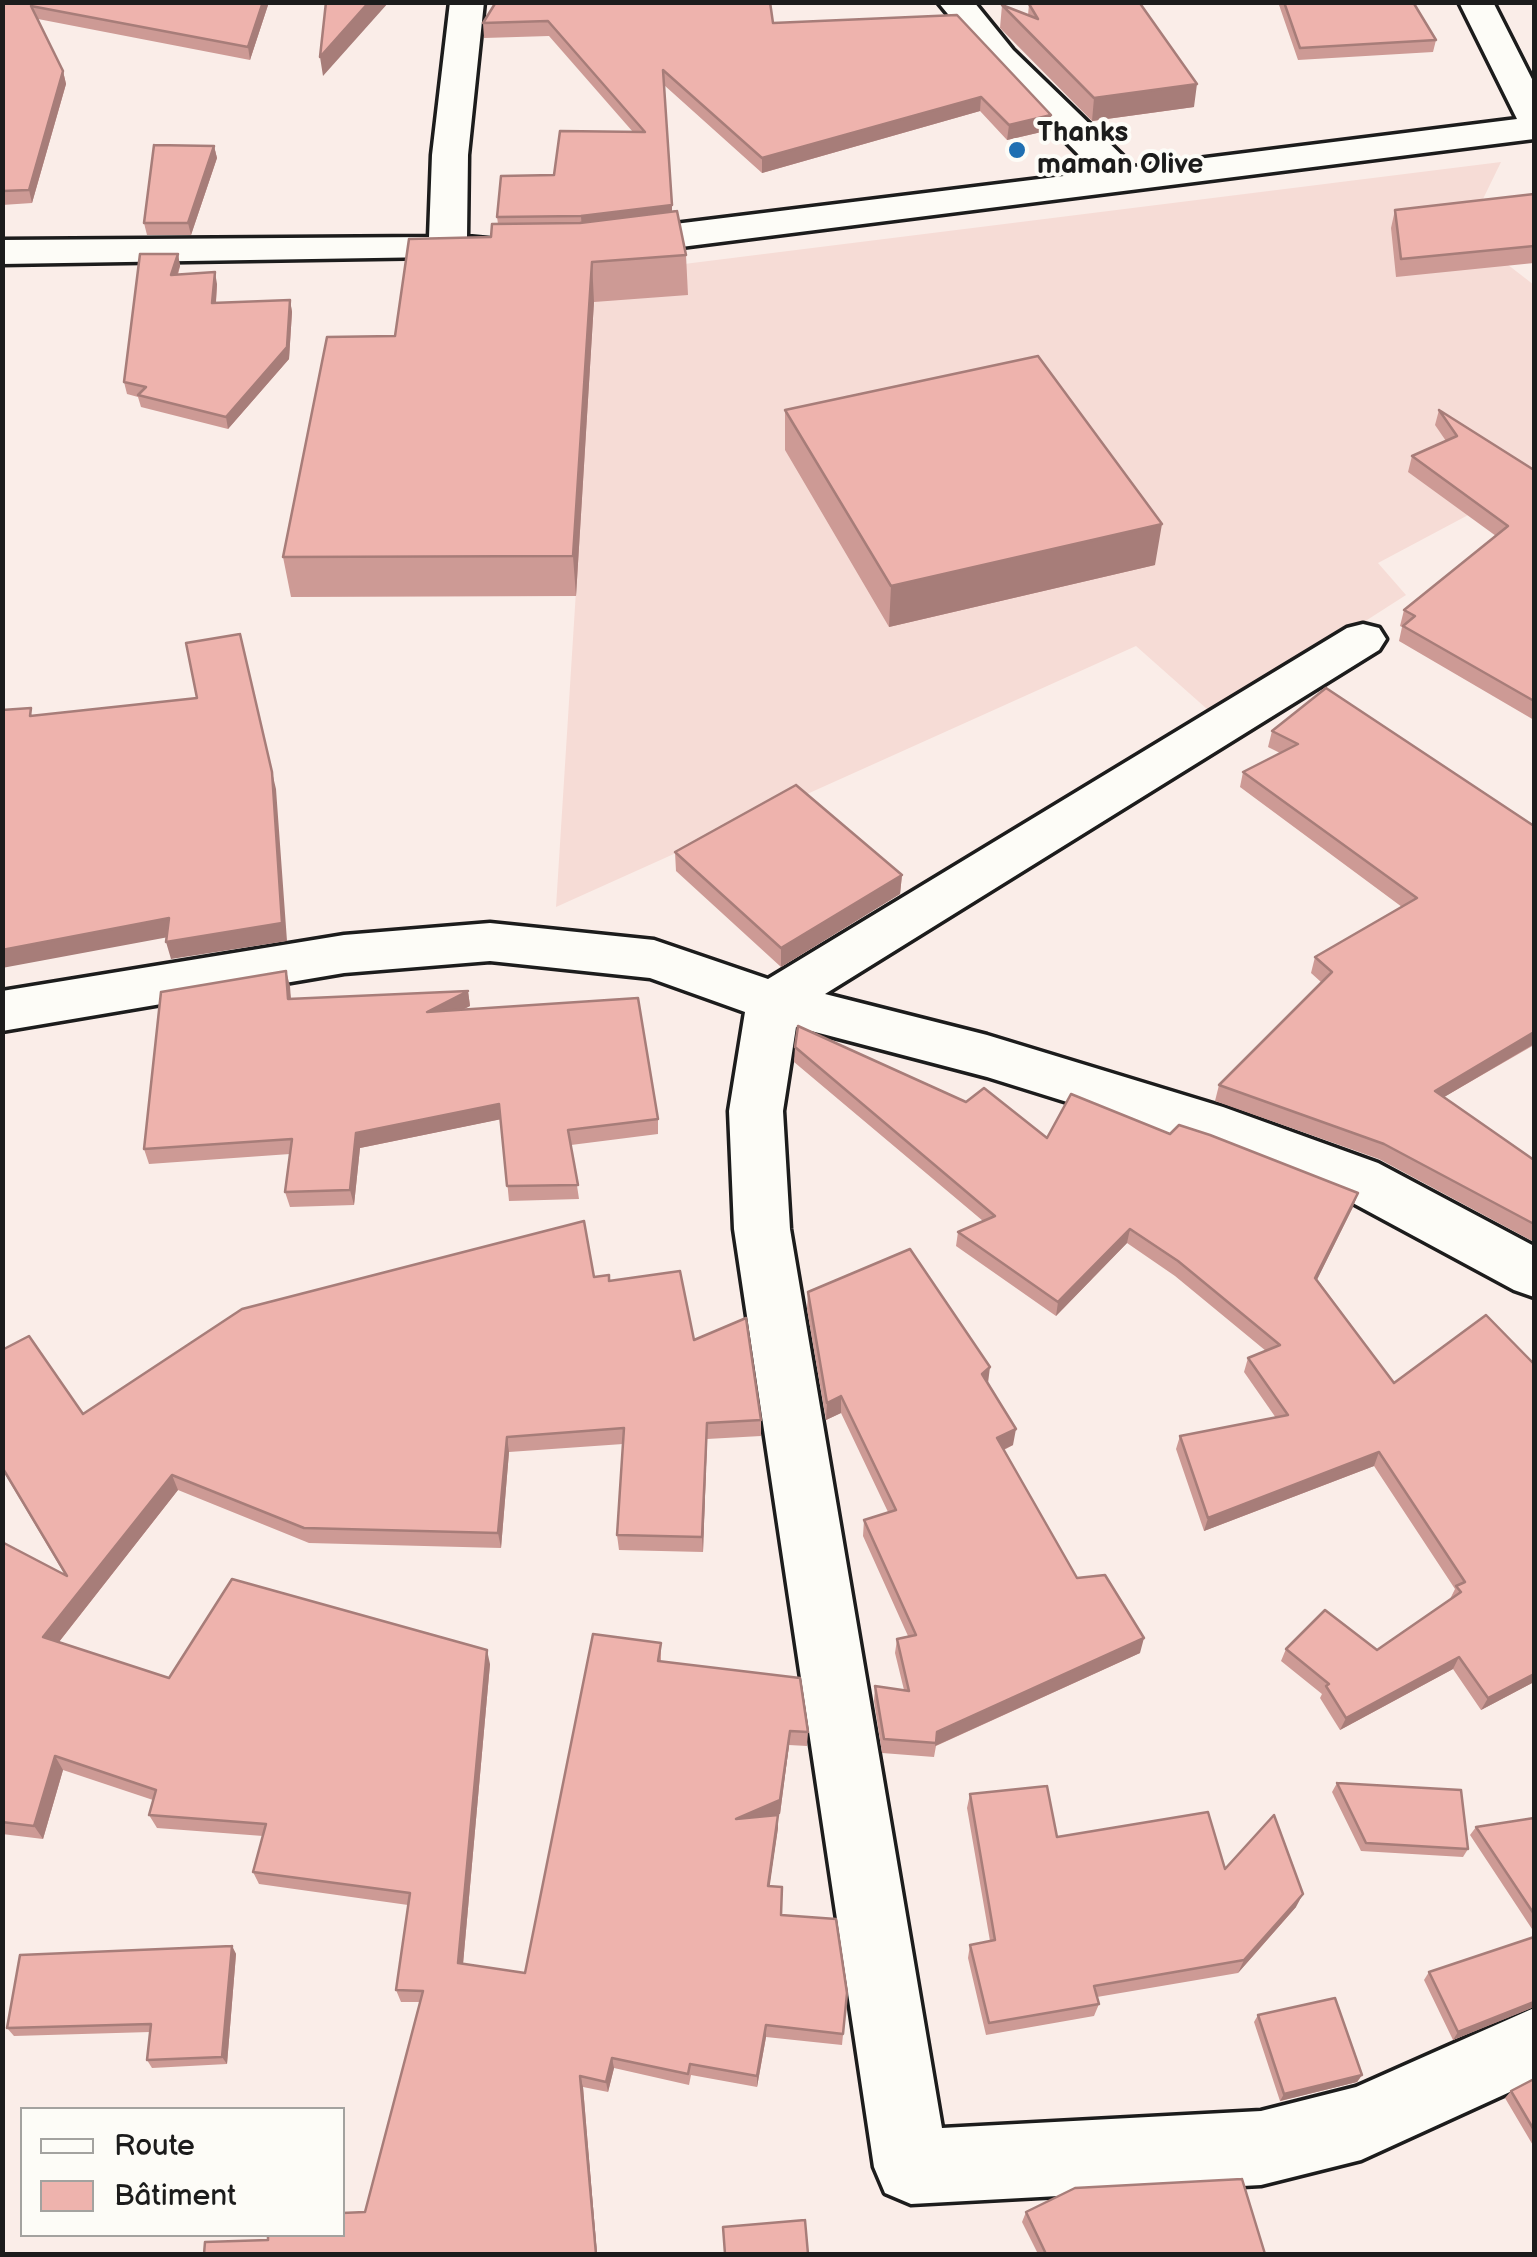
<!DOCTYPE html>
<meta charset="utf-8">
<style>
body{margin:0}
#map{position:relative;width:1537px;height:2257px;overflow:hidden;background:#faede8;font-family:"Balsamiq Sans",sans-serif}
canvas{display:block}
.frame{position:absolute;inset:0;border:5px solid #1c1c1c;pointer-events:none}
.legend{position:absolute;left:20px;top:2107px;width:325px;height:130px;box-sizing:border-box;background:#fdfcf7;border:2px solid #a3a29f;margin:0;padding:12px 18px;list-style:none;font-size:30px;color:#1c1c1c}
.legend li{display:flex;align-items:center;gap:20px;height:50px}
.legend b{width:50px;border:2px solid #a3a29f}
</style>
<div id="map">
<canvas width="1537" height="2257"></canvas>
<div class="frame"></div>
<ul class="legend">
<li><b style="height:12px;background:#fdfcf7"></b>Route</li>
<li><b style="height:28px;background:#eeb3ad"></b>Bâtiment</li>
</ul>
</div>
<script>
const c = document.querySelector('canvas').getContext('2d');
c.lineJoin = 'round';
function paint(path, color) {
  c.fillStyle = color;
  c.fill(path, 'evenodd');
}
function shape(rows) {
  const path = new Path2D();
  for (const r of rows) {
    path.moveTo(r[0], r[1]);
    for (let i = 2; i < r.length; i += 2) path.lineTo(r[i], r[i + 1]);
  }
  return path;
}
function trace(path, color, width, dash) {
  c.strokeStyle = color;
  c.lineWidth = width;
  c.lineCap = dash ? 'butt' : 'round';
  c.setLineDash(dash || []);
  c.stroke(path);
}
function drawText(font, color, halo, rows, align = 'center') {
  c.font = font + ' "Balsamiq Sans",sans-serif';
  c.lineWidth = 8;
  c.setLineDash([]);
  c.textBaseline = 'middle';
  c.strokeStyle = halo;
  c.fillStyle = color;
  for (const [text, x, y, turn = 0] of rows) {
    c.save();
    c.translate(x, y);
    c.rotate((+turn || 0) * Math.PI / 180);
    c.textAlign = isNaN(turn) ? turn : align;
    if (halo) c.strokeText(text, 0, 0);
    c.fillText(text, 0, 0);
    c.restore();
  }
}
const built = shape([
 [1501,162,1483,199,1534,195,1481,244,1534,285,1534,480,1378,563,1406,595,1216,717,1136,646,556,907,596,275]
]);
const minor = shape([
 [450,2,484,2,468,155,467,237,498,240,503,248,498,256,2,264,2,240,429,237,432,155,450,2],
 [938,2,974,2,1013,50,1134,167,1517,119,1459,2,1493,2,1534,83,1534,139,610,256,596,252,591,244,596,236,610,232,1096,172,989,64,938,2],
 [1363,624,1379,628,1386,639,1379,650,825,994,987,1035,1223,1107,1378,1163,1534,1246,1534,1297,1514,1290,1338,1195,1208,1146,987,1077,796,1027,783,1111,790,1229,942,2128,1261,2111,1356,2087,1534,2008,1534,2081,1361,2160,1261,2185,911,2204,885,2193,874,2167,734,1229,729,1111,745,1012,650,978,490,961,344,973,2,1031,2,991,344,935,490,923,654,940,768,979,1347,628,1363,624]
]);
const wall = shape([
 [2,2,269,2,250,60,38,19,63,71,66,84,32,203,2,205],
 [496,2,773,23,957,15,1050,130,1007,140,980,111,762,173,664,85,672,212,686,255,688,295,594,302,576,596,291,597,283,557,395,336,491,237,498,224,497,217,554,175,633,132,549,36,484,38,483,23],
 [1278,2,1413,2,1436,40,1433,52,1298,60],
 [1029,4,1194,107,1092,121,1000,28,1002,5,1028,15],
 [214,146,217,158,191,235,147,235,144,223],
 [1534,194,1534,263,1396,277,1391,228,1395,210],
 [178,254,180,266,178,275,217,284,216,303,290,300,292,312,289,359,228,429,141,407,138,397,127,394,124,382],
 [785,410,1155,565,889,627,785,450],
 [1439,410,1534,470,1534,720,1399,641,1402,627,1400,626,1404,610,1496,536,1408,472,1412,456,1446,441,1435,425],
 [1272,731,1534,826,1534,1045,1444,1097,1534,1160,1534,1242,1379,1159,1215,1101,1219,1085,1321,982,1311,973,1315,957,1402,907,1240,787,1243,772,1280,753,1268,747],
 [675,852,902,875,900,894,781,967,676,871],
 [286,971,291,999,468,991,470,1006,464,1009,658,1119,658,1134,571,1145,579,1199,509,1201,501,1119,360,1148,354,1205,290,1207,285,1192,290,1154,149,1164,144,1149],
 [795,1047,1047,1138,1353,1207,1317,1279,1394,1383,1534,1364,1534,1682,1481,1710,1453,1669,1340,1730,1320,1698,1322,1694,1281,1661,1286,1649,1377,1650,1450,1599,1455,1589,1374,1466,1204,1531,1176,1449,1180,1436,1276,1418,1244,1372,1248,1358,1266,1351,1175,1276,1127,1243,1056,1316,956,1246,958,1232,983,1221,794,1062],
 [594,1277,609,1281,694,1340,761,1420,761,1436,707,1439,703,1552,619,1550,617,1535,623,1444,509,1452,501,1548,309,1543,178,1490,59,1642,169,1678,490,1664,463,1964,525,1973,661,1643,661,1661,808,1732,807,1746,789,1745,780,1814,776,1815,778,1828,769,1886,782,1915,847,1993,842,2045,766,2037,757,2087,691,2075,689,2085,614,2068,608,2092,583,2087,597,2254,268,2240,365,2212,420,2002,401,2002,396,1990,408,1905,259,1884,253,1872,263,1836,157,1828,149,1815,153,1800,63,1770,43,1839,2,1834,2,1542,65,1575,2,1469,2,1350,83,1414],
 [808,1292,988,1383,1013,1445,1004,1450,1077,1578,1140,1653,936,1746,934,1757,882,1753,874,1701,875,1686,904,1690,895,1653,897,1639,908,1636,863,1536,864,1520,888,1512,841,1413,826,1420,807,1309],
 [1337,1783,1468,1849,1463,1857,1361,1851,1332,1792],
 [970,1794,1057,1837,1225,1869,1296,1907,1238,1973,1097,1997,1099,2004,1094,2016,986,2035,968,1958,970,1945,990,1941,967,1808],
 [1534,1818,1534,1932,1470,1835,1476,1827],
 [1534,1937,1534,2007,1453,2040,1424,1980,1429,1972],
 [232,1946,236,1954,227,2064,152,2068,147,2060,150,2032,14,2036,7,2028],
 [1258,2015,1362,2075,1357,2082,1280,2101,1254,2022],
 [1534,2079,1534,2147,1505,2098,1511,2091],
 [1026,2212,1265,2254,1038,2254,1022,2222]
]);
const shadedWall = shape([
 [263,2,269,2,250,60,248,47],
 [369,2,389,2,323,76,320,57],
 [63,71,66,84,32,203,29,190],
 [1197,84,1194,107,1092,121,1094,98],
 [981,97,980,111,762,173,762,158],
 [1051,115,1050,130,1007,140,1009,125],
 [214,146,217,158,191,235,188,223],
 [672,205,672,220,582,231,581,216],
 [178,254,180,266,173,287,171,275],
 [592,262,594,302,576,596,573,556],
 [215,272,217,284,215,315,212,303],
 [290,300,292,312,289,359,228,429,226,417],
 [1162,524,1155,565,889,627,891,586],
 [272,772,276,789,287,941,171,959,166,942],
 [902,875,900,894,781,967,781,948],
 [169,918,174,936,2,968,2,950],
 [286,971,290,986,292,1015,288,999],
 [468,991,470,1006,429,1027,427,1012],
 [1534,1032,1534,1044,1429,1106,1435,1091],
 [499,1104,502,1119,360,1148,354,1205,350,1190,356,1133],
 [1358,1193,1353,1207,1311,1292,1315,1278],
 [1130,1229,1127,1243,1056,1316,1058,1302],
 [990,1367,988,1383,982,1374],
 [841,1396,841,1413,826,1420,827,1403],
 [707,1423,707,1439,703,1552,702,1537],
 [1016,1429,1013,1445,994,1454,997,1438],
 [507,1437,509,1452,501,1548,498,1533],
 [1379,1452,1374,1466,1204,1531,1208,1518],
 [172,1475,178,1490,51,1652,43,1637],
 [1144,1638,1140,1653,935,1746,937,1732],
 [487,1650,490,1664,462,1975,458,1963],
 [1459,1657,1453,1669,1340,1730,1346,1718],
 [1534,1674,1534,1682,1481,1710,1488,1698],
 [790,1731,789,1745,780,1814,736,1832,736,1819],
 [55,1756,63,1770,43,1839,34,1826],
 [778,1815,778,1828,768,1898,768,1886],
 [1303,1894,1296,1907,1238,1973,1244,1960],
 [232,1946,236,1954,227,2064,222,2057],
 [1534,2002,1534,2007,1453,2040,1458,2032],
 [766,2025,766,2037,757,2087,757,2076],
 [612,2058,614,2068,608,2092,606,2082],
 [1362,2075,1357,2082,1280,2101,1284,2094],
 [580,2076,583,2087,597,2254,596,2254]
]);
const building = shape([
 [2,2,263,2,248,47,31,6,63,71,29,190,2,191,2,2],
 [326,2,369,2,320,57,326,2],
 [496,2,770,2,773,23,957,15,1051,115,1009,125,981,97,762,158,663,70,672,205,581,216,497,217,501,176,554,175,560,131,645,132,548,21,483,23,496,2],
 [1064,2,1139,2,1197,84,1094,98,1002,5,1038,19,1029,4,1064,2],
 [1284,2,1413,2,1436,40,1300,48,1284,2],
 [154,145,214,146,188,223,144,223,154,145],
 [1534,194,1534,246,1401,259,1395,210,1534,194],
 [677,211,686,255,592,262,573,556,283,557,327,337,395,336,409,239,491,237,492,224,580,223,677,211],
 [140,254,178,254,171,275,215,272,212,303,290,300,287,347,226,417,138,395,146,387,124,382,140,254],
 [1038,356,1162,524,891,586,785,410,1038,356],
 [1439,410,1534,470,1534,701,1403,626,1415,616,1404,610,1508,526,1412,456,1457,436,1439,410],
 [240,634,272,772,282,923,166,942,169,918,2,950,2,710,31,708,30,716,197,698,186,643,240,634],
 [1326,688,1534,826,1534,1032,1435,1091,1534,1160,1534,1224,1384,1144,1219,1085,1332,972,1315,957,1417,898,1243,772,1298,744,1272,731,1326,688],
 [796,785,902,875,781,948,675,852,796,785],
 [286,971,288,999,468,991,427,1012,638,998,658,1119,568,1130,578,1185,507,1186,499,1104,356,1133,350,1190,285,1192,292,1139,144,1149,161,992,286,971],
 [798,1026,966,1102,984,1088,1047,1138,1071,1094,1170,1134,1179,1125,1210,1135,1358,1193,1315,1278,1394,1383,1486,1315,1534,1364,1534,1674,1488,1698,1459,1657,1346,1718,1326,1686,1329,1684,1286,1649,1325,1610,1377,1650,1461,1592,1456,1586,1465,1582,1379,1452,1208,1518,1180,1436,1288,1415,1248,1358,1280,1345,1178,1261,1130,1229,1058,1302,958,1232,995,1216,795,1047,798,1026],
 [584,1221,594,1277,609,1275,609,1281,680,1271,694,1340,746,1318,761,1420,707,1423,702,1537,617,1535,624,1428,507,1437,498,1533,304,1528,172,1475,43,1637,169,1678,232,1579,487,1650,458,1963,525,1973,593,1634,661,1643,658,1661,800,1678,808,1732,790,1731,780,1800,736,1819,778,1815,768,1886,782,1887,781,1915,836,1919,847,1993,843,2034,766,2025,757,2076,690,2064,688,2074,612,2058,606,2082,580,2076,596,2254,204,2254,205,2242,268,2240,268,2234,342,2234,342,2213,365,2212,423,1991,396,1990,410,1893,253,1872,266,1824,149,1815,156,1790,55,1756,34,1826,2,1822,2,1542,67,1576,2,1467,2,1350,29,1336,83,1414,242,1309,584,1221],
 [910,1249,990,1367,982,1374,1016,1429,997,1438,1077,1578,1105,1575,1144,1638,937,1732,936,1743,884,1739,875,1686,909,1691,897,1639,916,1635,864,1520,896,1510,841,1396,827,1403,808,1292,910,1249],
 [1337,1783,1461,1790,1468,1849,1366,1843,1337,1783],
 [1047,1786,1057,1837,1208,1812,1225,1869,1274,1815,1303,1894,1244,1960,1094,1986,1099,2004,989,2023,970,1945,995,1940,970,1794,1047,1786],
 [1534,1818,1534,1914,1476,1827,1534,1818],
 [1534,1937,1534,2002,1458,2032,1429,1972,1534,1937],
 [232,1946,222,2057,147,2060,151,2024,7,2028,20,1955,232,1946],
 [1335,1998,1362,2075,1284,2094,1258,2015,1335,1998],
 [1534,2079,1534,2130,1511,2091,1534,2079],
 [1242,2179,1265,2254,1046,2254,1026,2212,1075,2188,1242,2179],
 [805,2220,808,2254,725,2254,723,2227,805,2220]
]);
const markers = [
 [1017,150,10,"#1f6fb2"]
];
const farPoinames = [
 ["Thanks",1037,134],
 ["maman Olive",1037,166]
];
paint(built, '#f6dcd6');
trace(minor, '#1c1c1c', 7);
paint(minor, '#fdfcf7');
paint(wall, '#cd9a95');
paint(shadedWall, '#a77d79');
paint(building, '#eeb3ad');
trace(building, '#a77d79', 2.5);
for (const [x, y, r, color] of markers) {
  const dot = new Path2D();
  dot.arc(x, y, r, 0, 2 * Math.PI);
  c.fillStyle = color;
  c.fill(dot);
  trace(dot, '#fdfcf7', 4);
}
drawText('bold 28px', '#1c1c1c', '#fdfcf7', farPoinames, 'left');
</script>
